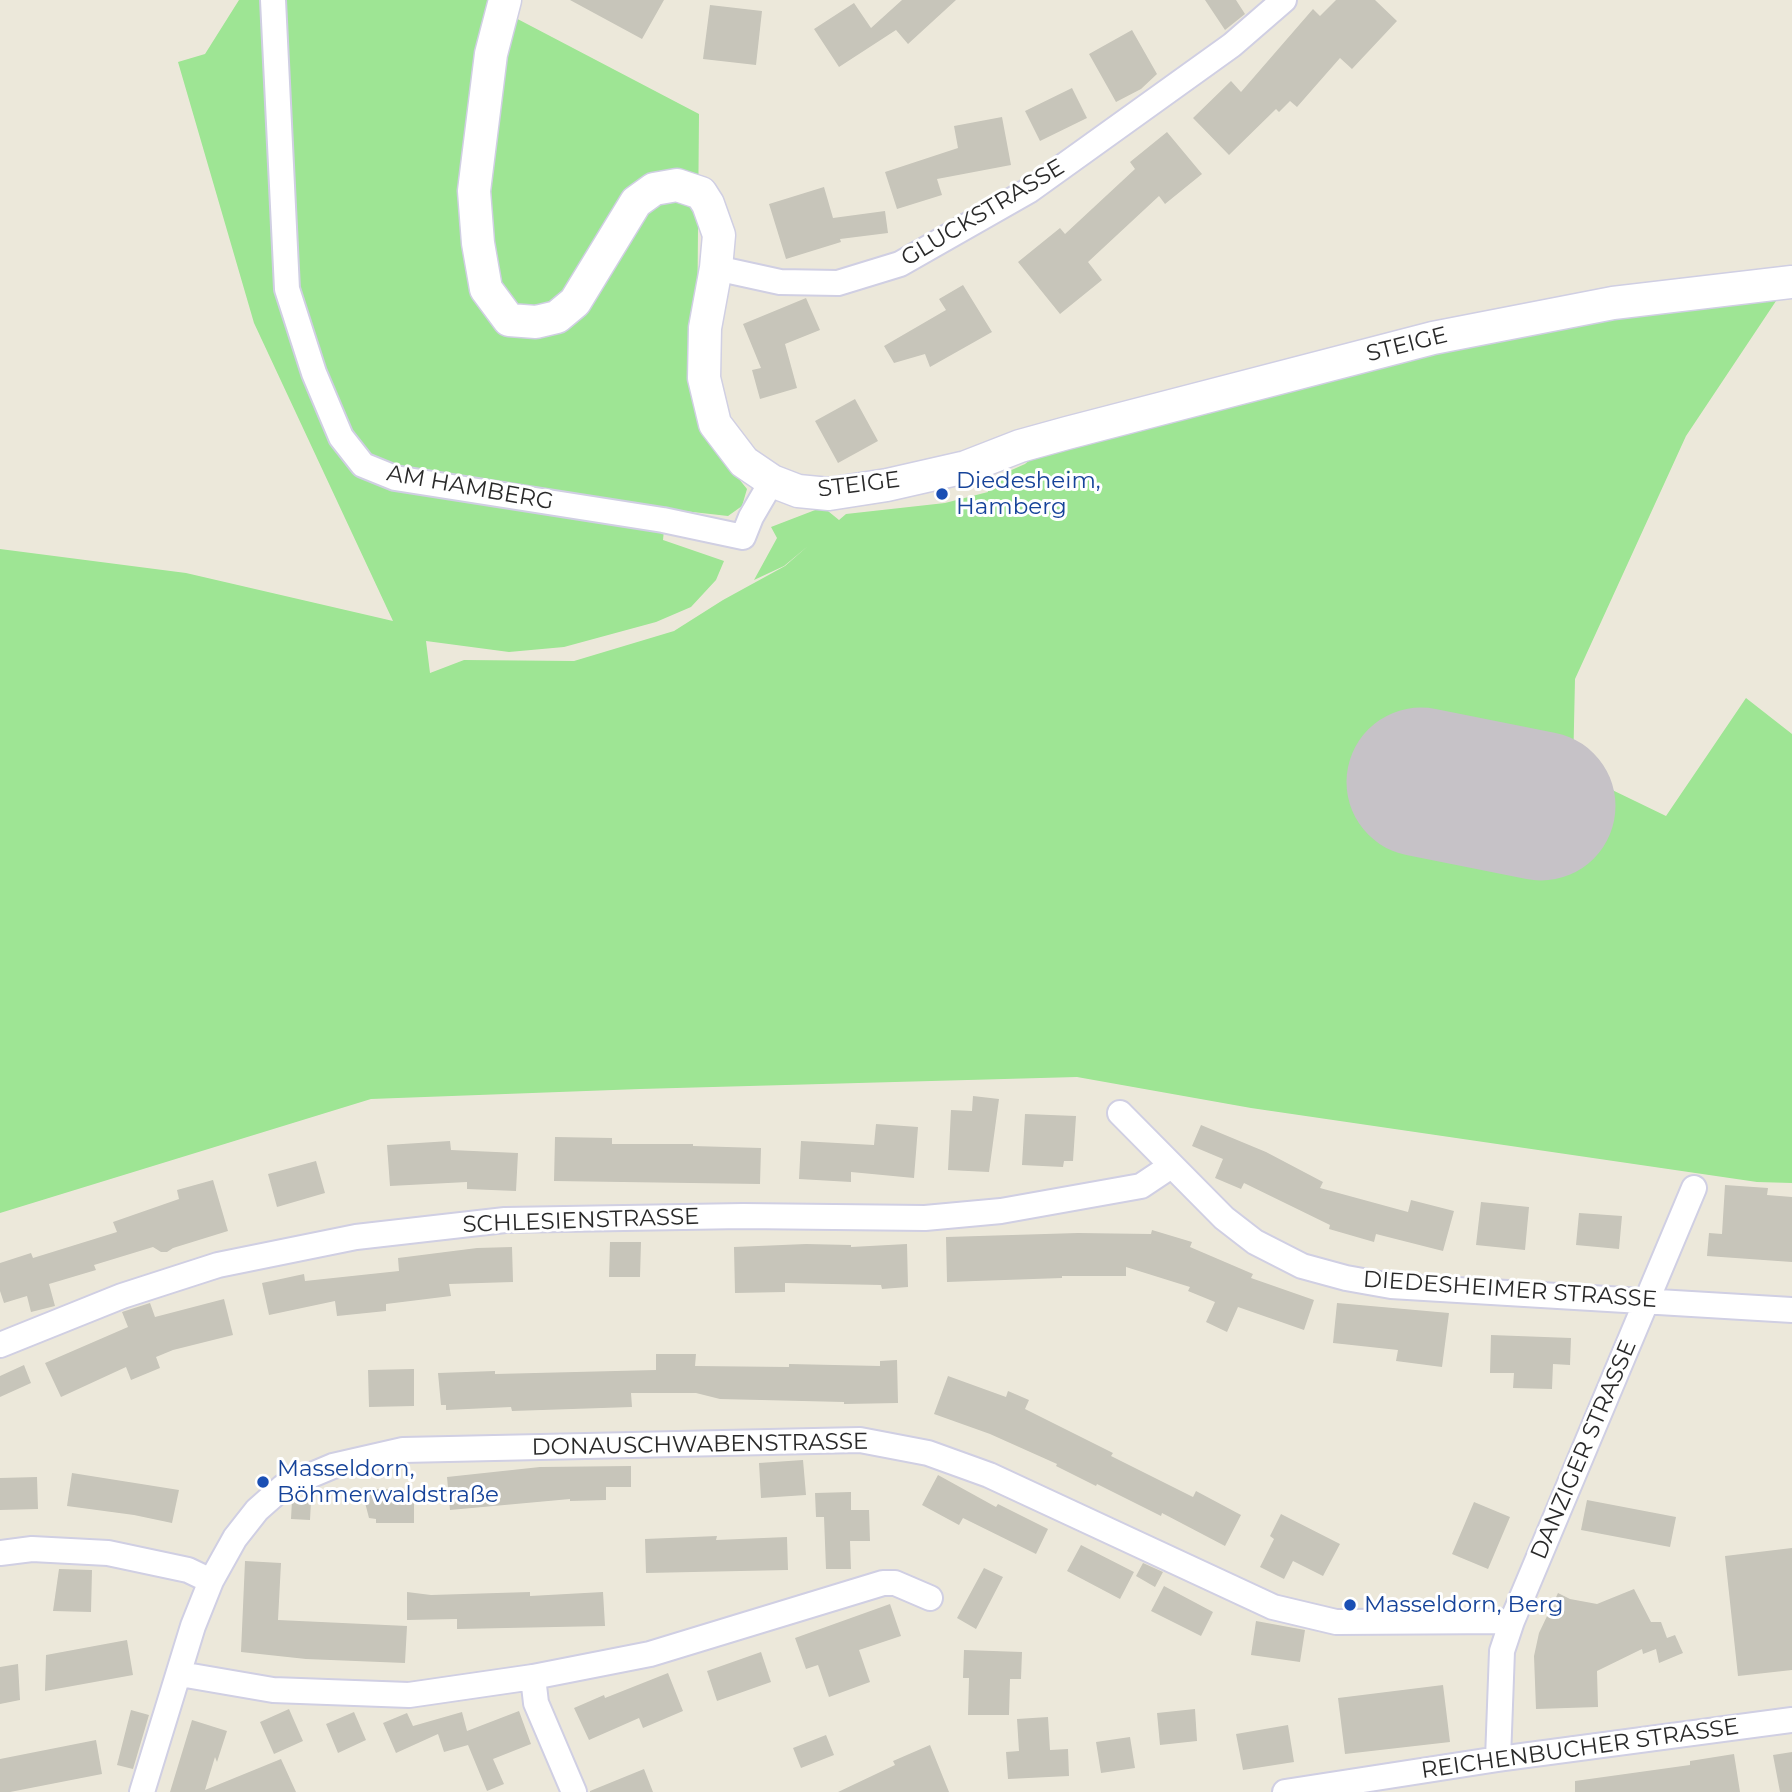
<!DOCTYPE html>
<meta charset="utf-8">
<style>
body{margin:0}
canvas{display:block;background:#ece8da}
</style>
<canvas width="1792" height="1792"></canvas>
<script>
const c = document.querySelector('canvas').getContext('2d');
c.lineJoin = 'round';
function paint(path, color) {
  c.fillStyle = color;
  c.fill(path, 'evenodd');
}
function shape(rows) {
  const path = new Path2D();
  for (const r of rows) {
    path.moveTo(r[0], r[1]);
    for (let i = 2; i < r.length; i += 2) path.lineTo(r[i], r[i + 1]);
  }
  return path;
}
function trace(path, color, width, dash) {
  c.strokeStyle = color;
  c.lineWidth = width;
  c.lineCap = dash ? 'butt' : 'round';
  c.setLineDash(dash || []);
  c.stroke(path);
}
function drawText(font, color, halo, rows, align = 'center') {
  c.font = font + ' Montserrat,sans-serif';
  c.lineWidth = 6;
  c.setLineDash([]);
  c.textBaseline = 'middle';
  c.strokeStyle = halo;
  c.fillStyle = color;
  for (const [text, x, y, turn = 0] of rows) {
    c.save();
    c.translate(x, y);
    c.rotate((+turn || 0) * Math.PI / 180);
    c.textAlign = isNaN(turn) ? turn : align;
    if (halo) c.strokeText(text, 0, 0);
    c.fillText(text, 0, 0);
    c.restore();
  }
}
const green = shape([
 [239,0,488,0,487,3,699,114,697,343,722,458,747,489,742,506,728,516,666,509,663,540,724,561,716,580,691,607,656,622,564,647,509,652,426,641,430,673,464,660,574,661,674,631,723,600,785,566,808,546,784,566,754,580,777,538,771,527,823,507,839,520,846,514,945,503,988,492,987,481,1025,464,1035,456,1433,338,1778,298,1686,436,1575,679,1573,771,1666,816,1746,698,1792,734,1792,1183,1757,1182,1251,1108,1077,1077,640,1089,371,1099,0,1213,0,549,186,573,393,621,254,323,178,62,205,54]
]);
const runway = shape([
 [1421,782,1541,806]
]);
const building = shape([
 [570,0,664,0,642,39],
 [902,0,956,0,908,44,896,30,839,67,814,29,854,3,871,28],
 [1205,0,1236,0,1245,14,1225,30],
 [1336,0,1375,0,1397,21,1352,69,1340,58,1297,107,1290,101,1279,112,1276,109,1229,155,1193,118,1231,81,1241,92,1313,9,1320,16],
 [710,5,762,11,756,65,703,59],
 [1132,30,1157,74,1141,89,1116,102,1089,54],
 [1072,88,1087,118,1040,141,1025,111],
 [1002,117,1011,165,937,179,942,195,897,209,885,172,958,148,954,126],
 [1167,132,1202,174,1165,204,1159,196,1088,262,1102,280,1060,314,1018,262,1060,228,1065,234,1135,169,1130,162],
 [824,187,833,218,885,211,888,233,840,239,841,242,786,259,769,204],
 [963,285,992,332,930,367,925,354,894,363,884,346,946,310,939,299],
 [806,298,820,330,785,344,797,388,760,399,752,370,761,368,743,324],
 [855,399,878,441,838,463,815,421],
 [973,1096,999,1099,989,1172,948,1170,951,1110,972,1111],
 [1025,1114,1076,1116,1073,1161,1064,1161,1063,1167,1022,1165],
 [876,1124,918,1127,914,1178,851,1172,851,1182,799,1179,801,1141,874,1145],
 [1201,1125,1266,1152,1323,1182,1320,1188,1408,1212,1411,1200,1454,1211,1443,1251,1376,1234,1374,1242,1329,1229,1330,1225,1244,1183,1241,1189,1215,1178,1223,1159,1192,1146],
 [555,1137,612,1138,612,1144,693,1144,693,1146,761,1148,760,1184,554,1181],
 [450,1141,451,1150,518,1153,516,1191,467,1189,467,1182,390,1186,387,1145],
 [316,1161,325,1193,277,1207,268,1174],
 [213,1180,228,1231,173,1248,167,1252,161,1252,153,1247,94,1265,96,1270,49,1284,55,1306,31,1312,27,1296,4,1303,0,1291,0,1263,31,1253,33,1258,117,1232,113,1222,179,1199,177,1190],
 [1725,1185,1768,1188,1767,1195,1792,1197,1792,1262,1707,1256,1709,1233,1722,1234],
 [1481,1202,1529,1207,1525,1250,1476,1245],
 [1579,1213,1622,1216,1619,1249,1576,1245],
 [1152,1230,1192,1242,1190,1247,1253,1274,1251,1278,1314,1300,1304,1330,1238,1307,1227,1332,1206,1322,1215,1302,1188,1291,1190,1287,1126,1267,1126,1276,1062,1276,1062,1278,947,1282,946,1237,1078,1233,1151,1234],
 [610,1242,641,1242,640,1277,609,1277],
 [806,1244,851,1245,851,1247,907,1244,908,1287,882,1289,881,1285,785,1283,785,1292,735,1293,734,1247],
 [512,1247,513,1282,449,1284,451,1296,386,1304,386,1311,337,1316,335,1301,269,1315,262,1283,304,1274,305,1281,399,1271,398,1258,477,1248],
 [224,1299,233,1335,173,1350,156,1357,160,1368,131,1380,126,1367,61,1397,45,1363,128,1327,122,1312,150,1303,155,1317],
 [1337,1303,1449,1313,1442,1367,1396,1361,1398,1350,1333,1343],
 [1491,1335,1571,1338,1570,1365,1553,1364,1552,1389,1513,1388,1514,1373,1490,1373],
 [656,1354,696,1354,695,1366,789,1367,789,1364,880,1366,880,1361,897,1360,898,1403,844,1404,844,1402,720,1399,696,1393,631,1393,632,1407,512,1411,511,1407,446,1410,446,1405,441,1405,438,1373,495,1371,495,1374,656,1370],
 [24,1365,31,1383,0,1397,0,1376],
 [414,1369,414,1406,369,1407,368,1370],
 [948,1376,1006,1397,1008,1391,1029,1400,1025,1409,1113,1453,1111,1456,1193,1497,1196,1491,1241,1515,1225,1546,1162,1513,1161,1516,1097,1484,1096,1486,1056,1466,1057,1464,990,1434,934,1414],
 [803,1460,806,1495,761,1498,759,1463],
 [631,1466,631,1487,606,1487,606,1500,570,1501,570,1499,450,1510,447,1477,540,1467],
 [72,1473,179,1490,172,1523,134,1515,67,1506],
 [938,1475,996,1507,998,1504,1048,1529,1036,1554,963,1518,959,1525,922,1505],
 [37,1477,38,1509,0,1510,0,1478],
 [376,1489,414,1489,414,1523,376,1523,376,1519,369,1518,362,1491,376,1492],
 [851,1492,851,1510,869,1510,870,1541,850,1541,851,1569,826,1569,824,1517,816,1517,815,1493],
 [292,1500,311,1501,310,1520,291,1519],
 [1587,1500,1676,1517,1670,1547,1581,1530],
 [1474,1502,1510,1517,1488,1569,1452,1554],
 [1281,1514,1340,1544,1323,1576,1293,1561,1284,1579,1260,1567,1274,1539,1270,1536],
 [717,1536,716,1540,787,1537,788,1570,646,1573,645,1539],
 [1081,1545,1134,1572,1120,1599,1067,1571],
 [1792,1548,1792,1670,1738,1676,1725,1556],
 [245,1561,281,1563,278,1620,407,1626,405,1663,306,1659,241,1652],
 [1143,1563,1163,1572,1155,1587,1136,1576],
 [984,1568,1003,1577,976,1629,957,1618],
 [59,1569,92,1570,91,1612,53,1611],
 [1164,1586,1213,1612,1201,1636,1151,1611],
 [1634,1589,1651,1622,1661,1622,1667,1638,1675,1635,1683,1653,1659,1663,1656,1649,1643,1654,1642,1649,1597,1671,1598,1707,1536,1709,1534,1656,1539,1633,1558,1593,1570,1599,1597,1604],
 [407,1592,431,1595,530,1592,530,1596,603,1592,605,1626,457,1629,457,1619,407,1620],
 [890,1604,901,1636,859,1650,870,1682,829,1697,818,1665,806,1669,795,1638],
 [1256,1621,1305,1630,1300,1662,1251,1655],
 [127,1640,133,1675,45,1691,46,1655],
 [964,1650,1022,1652,1021,1679,1010,1679,1009,1715,968,1715,969,1678,963,1678],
 [761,1652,771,1682,717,1701,707,1671],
 [18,1664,20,1700,0,1704,0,1667],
 [668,1673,683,1711,643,1728,639,1718,589,1740,574,1708,604,1695,605,1698],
 [1443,1685,1450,1742,1345,1754,1338,1698],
 [289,1709,303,1741,274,1754,260,1722],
 [1195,1709,1197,1741,1160,1745,1157,1713],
 [131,1710,149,1715,133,1769,117,1765],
 [519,1711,531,1744,493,1759,504,1784,487,1791,468,1745,444,1752,438,1734,396,1753,383,1723,407,1713,413,1726,462,1712,467,1731],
 [354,1712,366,1740,338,1753,326,1724],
 [1048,1717,1050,1750,1068,1749,1069,1776,1008,1779,1006,1752,1019,1751,1017,1719],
 [192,1720,227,1731,217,1762,215,1757,205,1790,281,1759,296,1792,170,1792],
 [1288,1725,1294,1762,1243,1770,1236,1734],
 [826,1735,834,1755,801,1768,793,1748],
 [1130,1737,1135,1768,1101,1773,1096,1742],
 [96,1740,102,1774,10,1792,0,1792,0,1759],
 [930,1745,949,1792,838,1792,895,1765,893,1761],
 [1792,1752,1792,1792,1780,1792,1773,1755],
 [1734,1754,1740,1792,1575,1792,1575,1781,1690,1765,1690,1761],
 [644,1769,653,1792,590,1792,590,1791]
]);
const minor = shape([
 [273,0,287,289,314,373,341,437,363,465,395,478,663,520,743,537,751,517,772,481],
 [716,268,780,282,838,283,900,264,1030,190,1232,45,1284,0],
 [1120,1113,1224,1218,1255,1242,1302,1266,1346,1278,1391,1286,1792,1310],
 [0,1345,122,1296,218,1265,356,1237,505,1220,743,1216,925,1218,1001,1211,1141,1186,1171,1166],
 [0,1553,32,1549,108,1553,188,1570,211,1581],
 [180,1674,273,1690,409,1695,533,1677,650,1654,883,1583,895,1583,930,1598],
 [533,1677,536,1703,574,1792],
 [1498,1759,1502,1651,1512,1621,1694,1188],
 [142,1792,193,1626,211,1581,235,1538,257,1510,283,1487,333,1466,403,1450,860,1440,928,1453,989,1475,1273,1607,1336,1622,1512,1621],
 [1285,1792,1498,1759,1792,1720]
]);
const tertiary = shape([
 [505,0,491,54,474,191,478,243,486,289,509,320,536,322,557,317,575,302,636,202,654,189,677,185,701,193,708,204,719,235,716,268,705,328,704,378,715,424,744,462,772,481,798,491,829,494,887,485,966,467,1020,446,1067,433,1433,338,1613,303,1792,282]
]);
const markers = [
 [942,494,7,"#1a4fb4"],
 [263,1482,7,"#1a4fb4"],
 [1350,1605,7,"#1a4fb4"]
];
const streetNames = [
 ["GLUCKSTRASSE",983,213,-31],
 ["STEIGE",1407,345,-14],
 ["STEIGE",859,485,-7],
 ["AM HAMBERG",470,488,10],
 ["SCHLESIENSTRASSE",581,1221,-2],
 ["DIEDESHEIMER STRASSE",1510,1290,4],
 ["DONAUSCHWABENSTRASSE",700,1445,-1],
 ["DANZIGER STRASSE",1584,1450,-67],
 ["REICHENBUCHER STRASSE",1580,1749,-8]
];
const transitNames = [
 ["Diedesheim,",956,481],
 ["Hamberg",956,507],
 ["Masseldorn,",277,1469],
 ["Böhmerwaldstraße",277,1495],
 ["Masseldorn, Berg",1364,1605]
];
paint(green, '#9ee594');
trace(runway, '#c6c2c7', 149);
paint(building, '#c7c5ba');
trace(minor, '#d0cfe3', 28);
trace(tertiary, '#d0cfe3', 35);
trace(minor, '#fff', 24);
trace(tertiary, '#fff', 32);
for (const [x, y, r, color] of markers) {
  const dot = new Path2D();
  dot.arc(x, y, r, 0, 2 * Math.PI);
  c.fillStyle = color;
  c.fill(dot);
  trace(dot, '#fff', 2.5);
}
drawText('23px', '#292929', '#fff', streetNames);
drawText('23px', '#164399', '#fff', transitNames, 'left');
</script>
